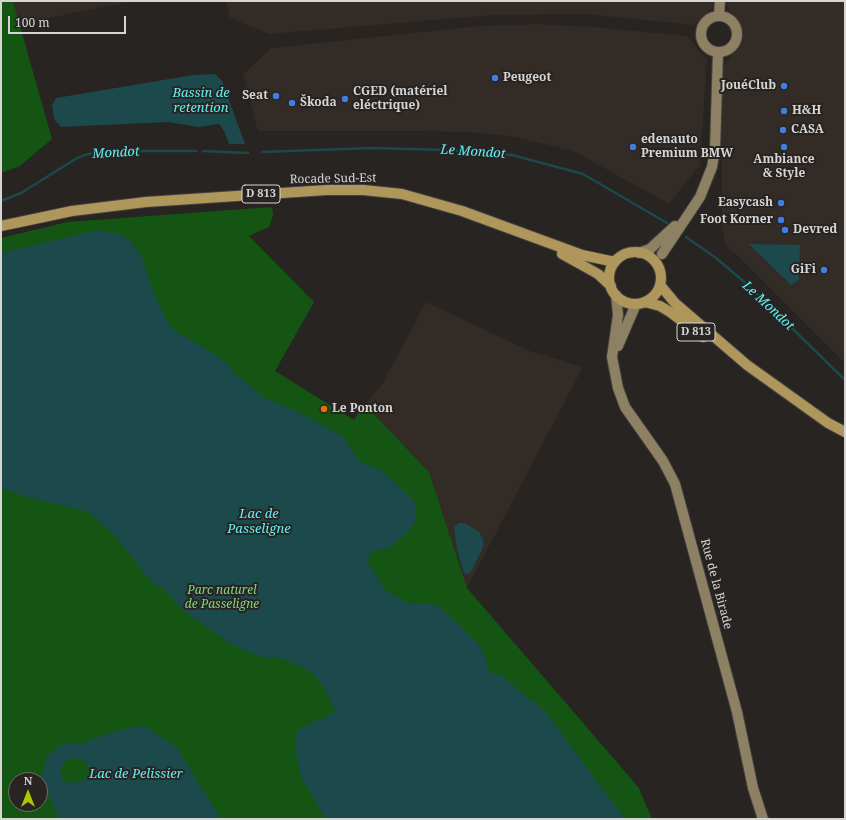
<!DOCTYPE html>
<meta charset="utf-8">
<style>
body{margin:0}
#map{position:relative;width:846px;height:820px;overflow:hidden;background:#272422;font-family:"Noto Serif",serif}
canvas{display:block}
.frame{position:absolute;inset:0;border:2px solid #d7d5d3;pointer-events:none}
.north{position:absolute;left:8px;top:772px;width:40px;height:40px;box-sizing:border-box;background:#272422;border:1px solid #6d6b69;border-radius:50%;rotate:0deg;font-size:11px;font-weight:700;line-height:16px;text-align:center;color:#d7d5d3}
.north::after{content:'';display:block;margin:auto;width:14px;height:18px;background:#b0c500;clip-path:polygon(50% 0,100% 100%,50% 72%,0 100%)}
.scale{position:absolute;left:8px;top:16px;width:118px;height:18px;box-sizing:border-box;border:2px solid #d7d5d3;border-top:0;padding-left:5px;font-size:12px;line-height:14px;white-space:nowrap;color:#d7d5d3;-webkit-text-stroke:3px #272422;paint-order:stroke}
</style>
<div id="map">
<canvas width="846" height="820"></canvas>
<div class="frame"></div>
<div class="north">N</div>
<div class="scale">100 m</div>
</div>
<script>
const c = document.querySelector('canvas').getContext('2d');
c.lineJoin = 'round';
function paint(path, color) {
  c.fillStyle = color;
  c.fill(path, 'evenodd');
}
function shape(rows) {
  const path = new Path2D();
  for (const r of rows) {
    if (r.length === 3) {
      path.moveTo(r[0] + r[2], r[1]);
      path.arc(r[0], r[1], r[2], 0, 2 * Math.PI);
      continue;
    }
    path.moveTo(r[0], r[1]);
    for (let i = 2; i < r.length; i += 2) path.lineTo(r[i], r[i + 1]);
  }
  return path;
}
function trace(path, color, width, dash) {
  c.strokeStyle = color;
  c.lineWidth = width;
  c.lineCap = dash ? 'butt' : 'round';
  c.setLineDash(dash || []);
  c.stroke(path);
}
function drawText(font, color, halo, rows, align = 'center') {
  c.font = font + ' "Noto Serif",serif';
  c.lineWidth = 4;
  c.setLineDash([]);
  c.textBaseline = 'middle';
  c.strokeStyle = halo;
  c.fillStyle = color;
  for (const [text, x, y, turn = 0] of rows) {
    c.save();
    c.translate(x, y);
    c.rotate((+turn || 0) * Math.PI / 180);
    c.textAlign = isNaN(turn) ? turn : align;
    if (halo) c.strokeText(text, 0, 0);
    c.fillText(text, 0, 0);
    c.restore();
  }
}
const built = shape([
 [13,1,134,1,19,24],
 [226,1,714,1,714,7,694,25,585,14,495,15,269,34,230,18],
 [725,1,845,1,845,363,735,253,729,249,725,243,722,224,722,80,724,65,732,55,742,29,732,15],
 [538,24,593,27,687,36,707,60,700,165,669,204,573,151,516,137,469,132,417,131,258,131,243,75,271,48,479,26],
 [426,302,530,351,583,367,467,588,429,472,371,411,362,407,381,386]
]);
const green = shape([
 [1,1,13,1,52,139,20,166,1,173],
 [272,207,273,215,269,227,249,236,314,302,275,371,354,420,362,407,371,411,429,472,467,588,639,788,652,819,1,819,1,238,67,222],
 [16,780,40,780,40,804,16,804]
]);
const water = shape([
 [215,74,222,81,245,144,229,144,224,131,219,124,199,127,168,122,61,127,54,119,52,105,56,98,193,75],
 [99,230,122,235,132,243,142,257,155,297,171,328,217,356,228,365,234,373,263,397,302,414,343,437,360,462,380,469,412,499,416,504,415,521,409,530,391,547,384,550,375,549,367,560,384,589,408,604,427,603,439,606,460,626,478,644,486,658,487,669,494,674,502,675,529,700,534,701,544,710,625,819,326,819,301,777,295,748,297,731,316,720,327,717,335,711,323,686,315,675,302,667,280,658,266,658,248,652,228,642,184,611,163,588,153,584,116,537,89,512,17,494,1,488,1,253],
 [749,244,800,245,799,280,791,285],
 [459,523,465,523,479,532,483,539,483,547,471,572,467,575,464,573,457,550,454,527],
 [136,726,147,727,178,749,221,819,59,819,43,780,42,773,47,756,62,744,82,744,100,736],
 [72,758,82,759,88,766,90,774,81,781,67,783,62,779,60,770,66,761]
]);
const stream = shape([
 [203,151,248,153],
 [262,152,371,148,448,150,512,155,583,174,667,223],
 [1,201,21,193,77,158,85,155,102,151,196,151],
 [686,237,716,258,749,286,845,380]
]);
const secondary = shape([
 [719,15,720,1],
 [719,34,18],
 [639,253,650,249,675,226],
 [662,254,700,197,712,167,715,150,718,52],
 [616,295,618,315,612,357,618,388,625,407,663,461,675,484,737,712,753,788,763,819],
 [618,346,636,304]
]);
const primary = shape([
 [1,226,72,211,146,202,327,190,363,190,402,194,462,211,582,255,615,262],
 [635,278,26],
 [562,254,598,274,611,286],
 [660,285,675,303,747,365,828,423,845,432],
 [645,302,660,306,670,312,703,337]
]);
const markers = [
 [495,78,4,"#3f7fe0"],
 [784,86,4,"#3f7fe0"],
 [276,96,4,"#3f7fe0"],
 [345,99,4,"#3f7fe0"],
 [292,103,4,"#3f7fe0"],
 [784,111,4,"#3f7fe0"],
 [783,130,4,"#3f7fe0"],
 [633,147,4,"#3f7fe0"],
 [784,147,4,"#3f7fe0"],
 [781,203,4,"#3f7fe0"],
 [781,220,4,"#3f7fe0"],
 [785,230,4,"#3f7fe0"],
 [824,270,4,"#3f7fe0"],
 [324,409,4,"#e8710a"]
];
const shields = [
 [261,194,38],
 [696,332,38]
];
const shieldNames = [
 ["D 813",261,194],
 ["D 813",696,332]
];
const poiNames = [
 ["Peugeot",503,78],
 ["JouéClub",776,86,"right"],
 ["CGED (matériel",353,92],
 ["eléctrique)",353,106],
 ["Seat",268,96,"right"],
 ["Škoda",300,103],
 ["H&H",792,111],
 ["CASA",791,130],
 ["edenauto",641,140],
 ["Premium BMW",641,154],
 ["Ambiance",784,160,"center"],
 ["& Style",784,174,"center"],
 ["Easycash",773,203,"right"],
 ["Foot Korner",773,220,"right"],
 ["Devred",793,230],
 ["GiFi",816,270,"right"],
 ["Le Ponton",332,409]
];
const streetNames = [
 ["Rocade Sud-Est",333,179,-1],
 ["Rue de la Birade",716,584,75]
];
const parkNames = [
 ["Parc naturel",222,591],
 ["de Passeligne",222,605]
];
const waterNames = [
 ["Bassin de",201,93],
 ["retention",201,108],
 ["Le Mondot",473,152,4],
 ["Mondot",116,153,-3],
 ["Le Mondot",768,306,43],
 ["Lac de",259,514],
 ["Passeligne",259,529],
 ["Lac de Pelissier",136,774]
];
paint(built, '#332b26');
paint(green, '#145513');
paint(water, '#1c494b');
trace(stream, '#1c494b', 2.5);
trace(secondary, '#44413f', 12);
trace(primary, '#44413f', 12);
trace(secondary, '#8e8062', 10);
trace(primary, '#af975c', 10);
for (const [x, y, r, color] of markers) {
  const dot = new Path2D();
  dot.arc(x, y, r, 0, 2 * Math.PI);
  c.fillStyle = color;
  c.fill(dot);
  trace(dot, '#272422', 1.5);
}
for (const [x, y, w] of shields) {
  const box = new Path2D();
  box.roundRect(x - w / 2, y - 9, w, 18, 3);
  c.fillStyle = '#272422';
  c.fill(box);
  trace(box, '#d7d5d3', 1);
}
drawText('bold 11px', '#d7d5d3', null, shieldNames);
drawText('bold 12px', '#d7d5d3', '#272422', poiNames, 'left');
drawText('12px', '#d7d5d3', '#272422', streetNames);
drawText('italic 12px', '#81d87b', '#272422', parkNames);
drawText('italic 13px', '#61f1f6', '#272422', waterNames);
</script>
